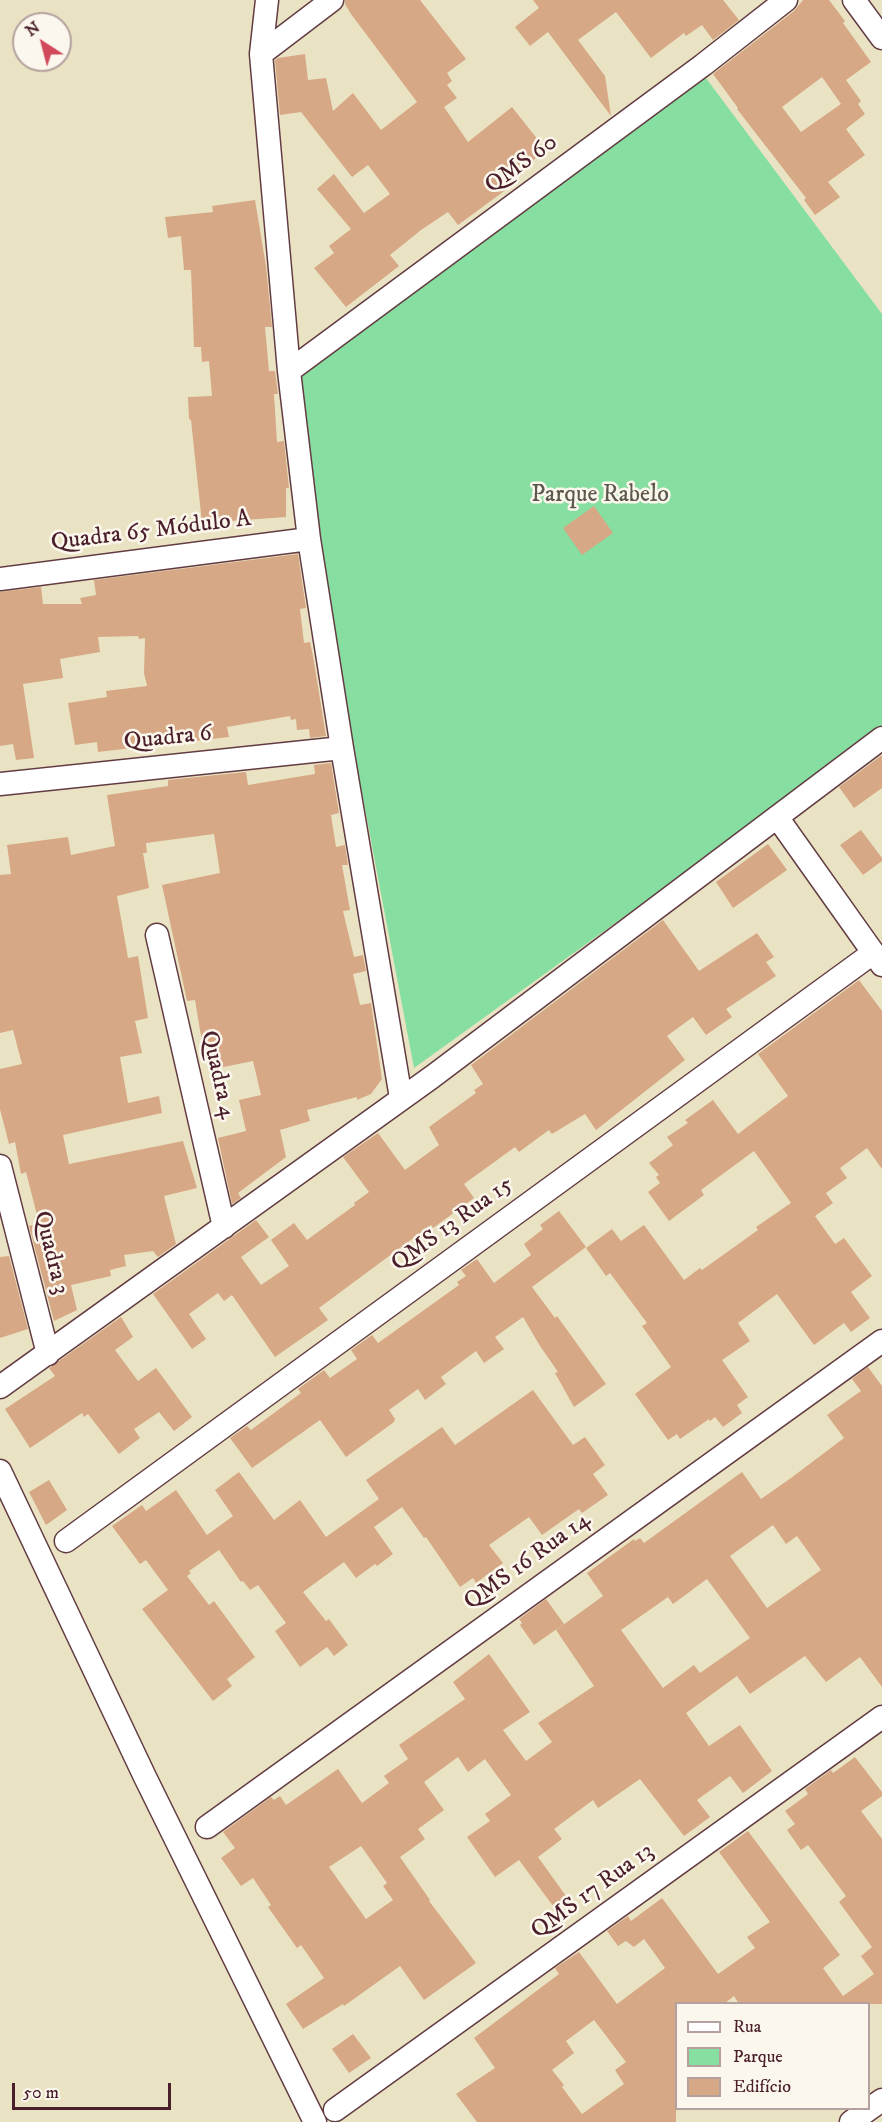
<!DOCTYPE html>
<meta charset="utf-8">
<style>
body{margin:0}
#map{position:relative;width:882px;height:2122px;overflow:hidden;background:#eae3c3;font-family:"IM FELL DW Pica",serif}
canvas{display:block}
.legend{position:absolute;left:675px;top:2002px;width:195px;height:108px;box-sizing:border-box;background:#fbf7ec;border:2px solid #b4a19f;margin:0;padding:8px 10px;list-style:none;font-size:18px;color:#4a1f2b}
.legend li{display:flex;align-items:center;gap:12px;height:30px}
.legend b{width:30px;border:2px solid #b4a19f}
.north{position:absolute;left:12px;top:12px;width:60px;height:60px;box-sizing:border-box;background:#fbf7ec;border:2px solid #b4a19f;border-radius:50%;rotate:324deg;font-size:16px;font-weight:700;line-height:24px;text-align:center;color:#4a1f2b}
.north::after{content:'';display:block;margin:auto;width:21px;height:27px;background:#d1495b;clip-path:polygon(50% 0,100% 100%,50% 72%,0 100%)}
.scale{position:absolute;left:12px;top:2083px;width:159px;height:27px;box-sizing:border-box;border:3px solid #4a1f2b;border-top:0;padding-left:8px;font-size:18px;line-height:21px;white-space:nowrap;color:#4a1f2b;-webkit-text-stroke:4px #fbf7ec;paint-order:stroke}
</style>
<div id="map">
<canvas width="882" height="2122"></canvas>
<ul class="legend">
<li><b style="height:8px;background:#fff"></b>Rua</li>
<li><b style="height:16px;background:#87dea1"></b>Parque</li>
<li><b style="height:16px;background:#d6a885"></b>Edifício</li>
</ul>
<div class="north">N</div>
<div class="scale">50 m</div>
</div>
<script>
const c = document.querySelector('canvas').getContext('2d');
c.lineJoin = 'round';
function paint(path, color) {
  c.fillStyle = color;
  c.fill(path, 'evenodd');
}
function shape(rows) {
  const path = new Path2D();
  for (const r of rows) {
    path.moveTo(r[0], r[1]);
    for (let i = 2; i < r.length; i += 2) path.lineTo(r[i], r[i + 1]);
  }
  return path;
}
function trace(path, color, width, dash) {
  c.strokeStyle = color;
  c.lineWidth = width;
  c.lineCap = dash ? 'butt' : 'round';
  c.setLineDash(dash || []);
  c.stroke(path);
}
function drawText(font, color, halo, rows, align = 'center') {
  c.font = font + ' "IM FELL DW Pica",serif';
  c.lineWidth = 5;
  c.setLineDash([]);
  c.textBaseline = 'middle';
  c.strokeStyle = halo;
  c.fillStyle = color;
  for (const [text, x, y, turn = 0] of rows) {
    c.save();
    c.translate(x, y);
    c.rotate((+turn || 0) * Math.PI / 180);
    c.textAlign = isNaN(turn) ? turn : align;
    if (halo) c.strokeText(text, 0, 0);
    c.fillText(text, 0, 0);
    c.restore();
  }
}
const green = shape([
 [700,70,882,314,882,731,414,1068,355,756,293,373]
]);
const building = shape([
 [345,0,420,0,466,59,447,73,452,81,447,85,457,98,444,107,468,142,512,107,546,150,503,184,507,189,458,225,448,212,421,230,390,255,399,266,346,307,314,268,334,253,329,246,351,229,317,189,334,174,364,213,390,194,368,165,352,177,301,112,280,115,275,60,278,58,305,54,308,80,326,78,333,111,353,93,381,130,417,102,351,14,345,4],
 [533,0,723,0,739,20,713,40,702,25,686,36,684,33,651,58,616,12,578,40,605,76,611,116,548,32,530,46,515,27,539,8],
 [803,0,829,0,845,21,843,23,871,62,846,80,861,101,858,104,865,114,846,129,865,155,828,182,840,197,815,215,804,200,806,198,737,109,738,108,713,74,794,11],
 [822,77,841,104,801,132,782,107],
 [255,200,266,266,272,327,265,327,269,371,275,371,278,394,274,394,277,442,284,441,289,488,286,488,286,517,202,523,191,420,189,419,188,397,212,396,209,361,202,362,201,347,194,347,191,270,184,270,181,236,168,238,165,217,213,212,212,206],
 [594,506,613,533,582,555,563,528],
 [298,554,306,608,300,609,304,643,310,642,313,656,326,736,310,738,309,729,297,730,296,719,291,720,290,716,227,727,229,737,186,742,186,739,149,743,149,746,98,752,97,742,75,745,68,703,107,697,106,691,147,686,144,673,145,638,139,639,138,636,98,637,100,652,60,659,63,678,23,684,34,758,16,760,13,744,0,746,0,592,41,587,43,604,82,604,80,598,96,595,94,580],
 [882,755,882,788,854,808,839,787],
 [331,763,339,813,331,815,336,847,345,845,348,865,342,865,350,910,343,911,354,957,363,955,366,971,353,974,360,1005,371,1003,382,1079,371,1094,357,1100,357,1097,307,1110,310,1121,280,1130,286,1157,238,1193,241,1198,232,1204,218,1138,246,1131,239,1100,261,1095,253,1061,214,1069,210,1053,204,1054,195,1000,187,1001,162,885,220,873,214,834,146,843,147,853,143,853,149,888,117,896,128,958,138,956,148,1018,135,1021,142,1053,120,1057,128,1103,159,1096,162,1113,63,1135,69,1164,183,1141,197,1188,164,1196,176,1244,158,1257,153,1251,124,1255,126,1266,110,1270,111,1276,71,1285,77,1310,54,1321,29,1226,36,1224,34,1216,37,1215,26,1172,21,1174,15,1142,9,1144,0,1109,0,1069,22,1064,13,1030,0,1033,0,875,11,874,7,845,68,837,71,855,115,846,107,795,168,786,168,780,246,772,248,785,315,774,314,765],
 [861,830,882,858,882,861,863,875,840,845],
 [768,844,787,870,733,908,716,882],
 [663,920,699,971,757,933,774,957,766,962,776,976,726,1009,732,1017,706,1035,693,1017,667,1036,685,1060,596,1130,585,1114,552,1134,549,1130,519,1152,515,1147,464,1184,474,1198,433,1228,431,1225,319,1308,328,1320,275,1357,232,1295,224,1301,218,1293,189,1314,206,1339,192,1349,153,1294,256,1220,269,1237,241,1257,261,1285,289,1266,271,1240,294,1223,307,1240,355,1205,354,1203,369,1192,343,1157,378,1133,405,1170,439,1145,429,1127,476,1093,474,1090,483,1084,471,1065],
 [859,980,882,1011,882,1169,867,1148,840,1168,847,1178,826,1193,833,1203,815,1216,835,1244,844,1238,872,1276,851,1292,870,1318,851,1332,844,1323,814,1345,777,1294,738,1323,750,1341,722,1360,748,1397,737,1405,742,1413,723,1427,715,1417,710,1421,709,1419,680,1439,677,1434,668,1440,635,1394,671,1367,642,1326,647,1323,610,1273,606,1276,586,1248,612,1229,621,1241,644,1225,684,1280,700,1268,702,1270,758,1230,756,1227,791,1203,754,1151,701,1190,704,1195,669,1221,648,1192,660,1183,656,1177,659,1175,649,1163,673,1145,667,1137,688,1123,685,1120,713,1100,738,1134,788,1096,758,1054],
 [559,1211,586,1247,532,1287,555,1318,557,1316,606,1384,574,1407,555,1373,558,1372,540,1346,523,1317,495,1337,504,1349,484,1363,476,1351,441,1377,446,1384,425,1400,418,1389,389,1410,395,1419,394,1422,346,1457,320,1420,252,1468,230,1438,247,1426,251,1430,301,1393,298,1389,324,1370,330,1378,357,1359,351,1350,372,1335,378,1343,459,1285,457,1282,466,1276,461,1270,477,1259,494,1283,531,1255,524,1244,543,1229,540,1225],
 [9,1256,28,1329,0,1338,0,1257],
 [121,1317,133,1337,115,1350,138,1381,156,1368,192,1417,174,1431,159,1412,134,1429,140,1438,119,1454,88,1414,84,1417,82,1413,30,1448,5,1409,55,1376,49,1368],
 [868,1367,882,1386,882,1687,860,1657,826,1682,805,1656,750,1694,737,1676,686,1713,709,1746,740,1725,772,1771,743,1793,730,1776,697,1800,710,1817,684,1836,640,1779,598,1808,593,1800,554,1829,562,1839,538,1857,566,1896,553,1906,519,1860,495,1877,467,1837,490,1821,485,1814,511,1795,485,1759,468,1772,458,1757,424,1782,444,1810,418,1829,425,1839,400,1857,430,1900,429,1901,476,1963,424,2000,400,1966,344,2006,343,2004,303,2029,286,2004,324,1978,301,1945,297,1948,268,1907,271,1905,253,1878,241,1886,221,1858,235,1848,223,1832,271,1797,274,1800,280,1796,286,1805,338,1769,362,1803,389,1783,384,1776,408,1759,399,1745,465,1699,453,1682,489,1654,530,1712,503,1730,526,1761,552,1742,538,1723,594,1686,556,1630,603,1596,587,1573,634,1539,635,1541,640,1538,644,1543,742,1472,761,1499,791,1478,844,1438,827,1415,861,1391,852,1379],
 [773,1525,786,1544,797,1536,821,1570,767,1608,730,1556],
 [707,1579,750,1638,700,1673,694,1665,663,1688,621,1630,668,1597,673,1604],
 [361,1846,387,1883,383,1886,393,1900,366,1919,329,1867],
 [533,1390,573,1445,585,1437,605,1465,593,1474,608,1495,582,1513,579,1509,542,1535,529,1517,489,1545,503,1563,476,1583,473,1578,460,1587,426,1537,424,1538,402,1507,374,1527,393,1554,377,1566,375,1564,356,1578,344,1562,303,1592,326,1621,329,1619,348,1645,334,1656,327,1647,300,1667,275,1631,286,1623,258,1585,250,1590,243,1581,241,1582,219,1550,189,1571,191,1573,187,1576,209,1605,214,1601,255,1657,227,1679,232,1686,213,1701,142,1609,168,1590,146,1560,140,1564,112,1526,142,1505,146,1511,176,1490,207,1535,233,1516,215,1490,239,1472,274,1520,300,1500,326,1537,379,1499,366,1480,442,1427,455,1445],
 [49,1480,67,1510,46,1525,29,1492],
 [546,1599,564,1624,534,1645,520,1625,522,1623,519,1619],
 [855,1757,882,1792,882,1796,861,1811,882,1839,882,2004,739,2004,734,1996,724,2004,676,2004,676,2122,477,2122,456,2094,495,2068,474,2038,559,1974,555,1968,579,1952,617,2004,665,1968,644,1939,634,1947,626,1941,618,1946,607,1931,628,1916,631,1921,662,1898,718,1974,755,1948,747,1937,770,1922,719,1852,748,1831,840,1955,823,1968,843,1996,874,1974,861,1956,872,1947,839,1902,846,1896,808,1845,801,1850,787,1830,795,1824,785,1811,808,1794,805,1789,831,1770,833,1773],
 [594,2020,626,2062,615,2070,624,2084,582,2114,562,2087,564,2085,552,2070,574,2053,566,2041],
 [353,2034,371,2058,349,2073,332,2049]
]);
const minor = shape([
 [267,0,261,54,289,371,309,539,342,748,401,1098],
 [854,0,882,38],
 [261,54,332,0],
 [289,371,703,65,786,0],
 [0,579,309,539],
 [0,784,342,748],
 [777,817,882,965],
 [157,935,224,1227],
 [0,1166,48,1354],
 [0,1387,432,1077,882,738],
 [0,1471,145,1777,315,2122],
 [66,1541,873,953],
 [207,1827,882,1341],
 [335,2110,882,1717],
 [851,2122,882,2100]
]);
const streetNames = [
 ["QMS 60",522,165,-36],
 ["Quadra 65 Módulo A",151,532,-7],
 ["Quadra 6",168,739,-6],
 ["Quadra 4",217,1075,77],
 ["QMS 13 Rua 15",453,1225,-36],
 ["Quadra 3",50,1253,76],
 ["QMS 16 Rua 14",528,1562,-36],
 ["QMS 17 Rua 13",593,1892,-36]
];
const parkNames = [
 ["Parque Rabelo",600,496]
];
paint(green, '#87dea1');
paint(building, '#d6a885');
trace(minor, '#623c42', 25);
trace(minor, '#fff', 22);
drawText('24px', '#4a1f2b', '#fbf7ec', streetNames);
drawText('24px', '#5c584e', '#fbf7ec', parkNames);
</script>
